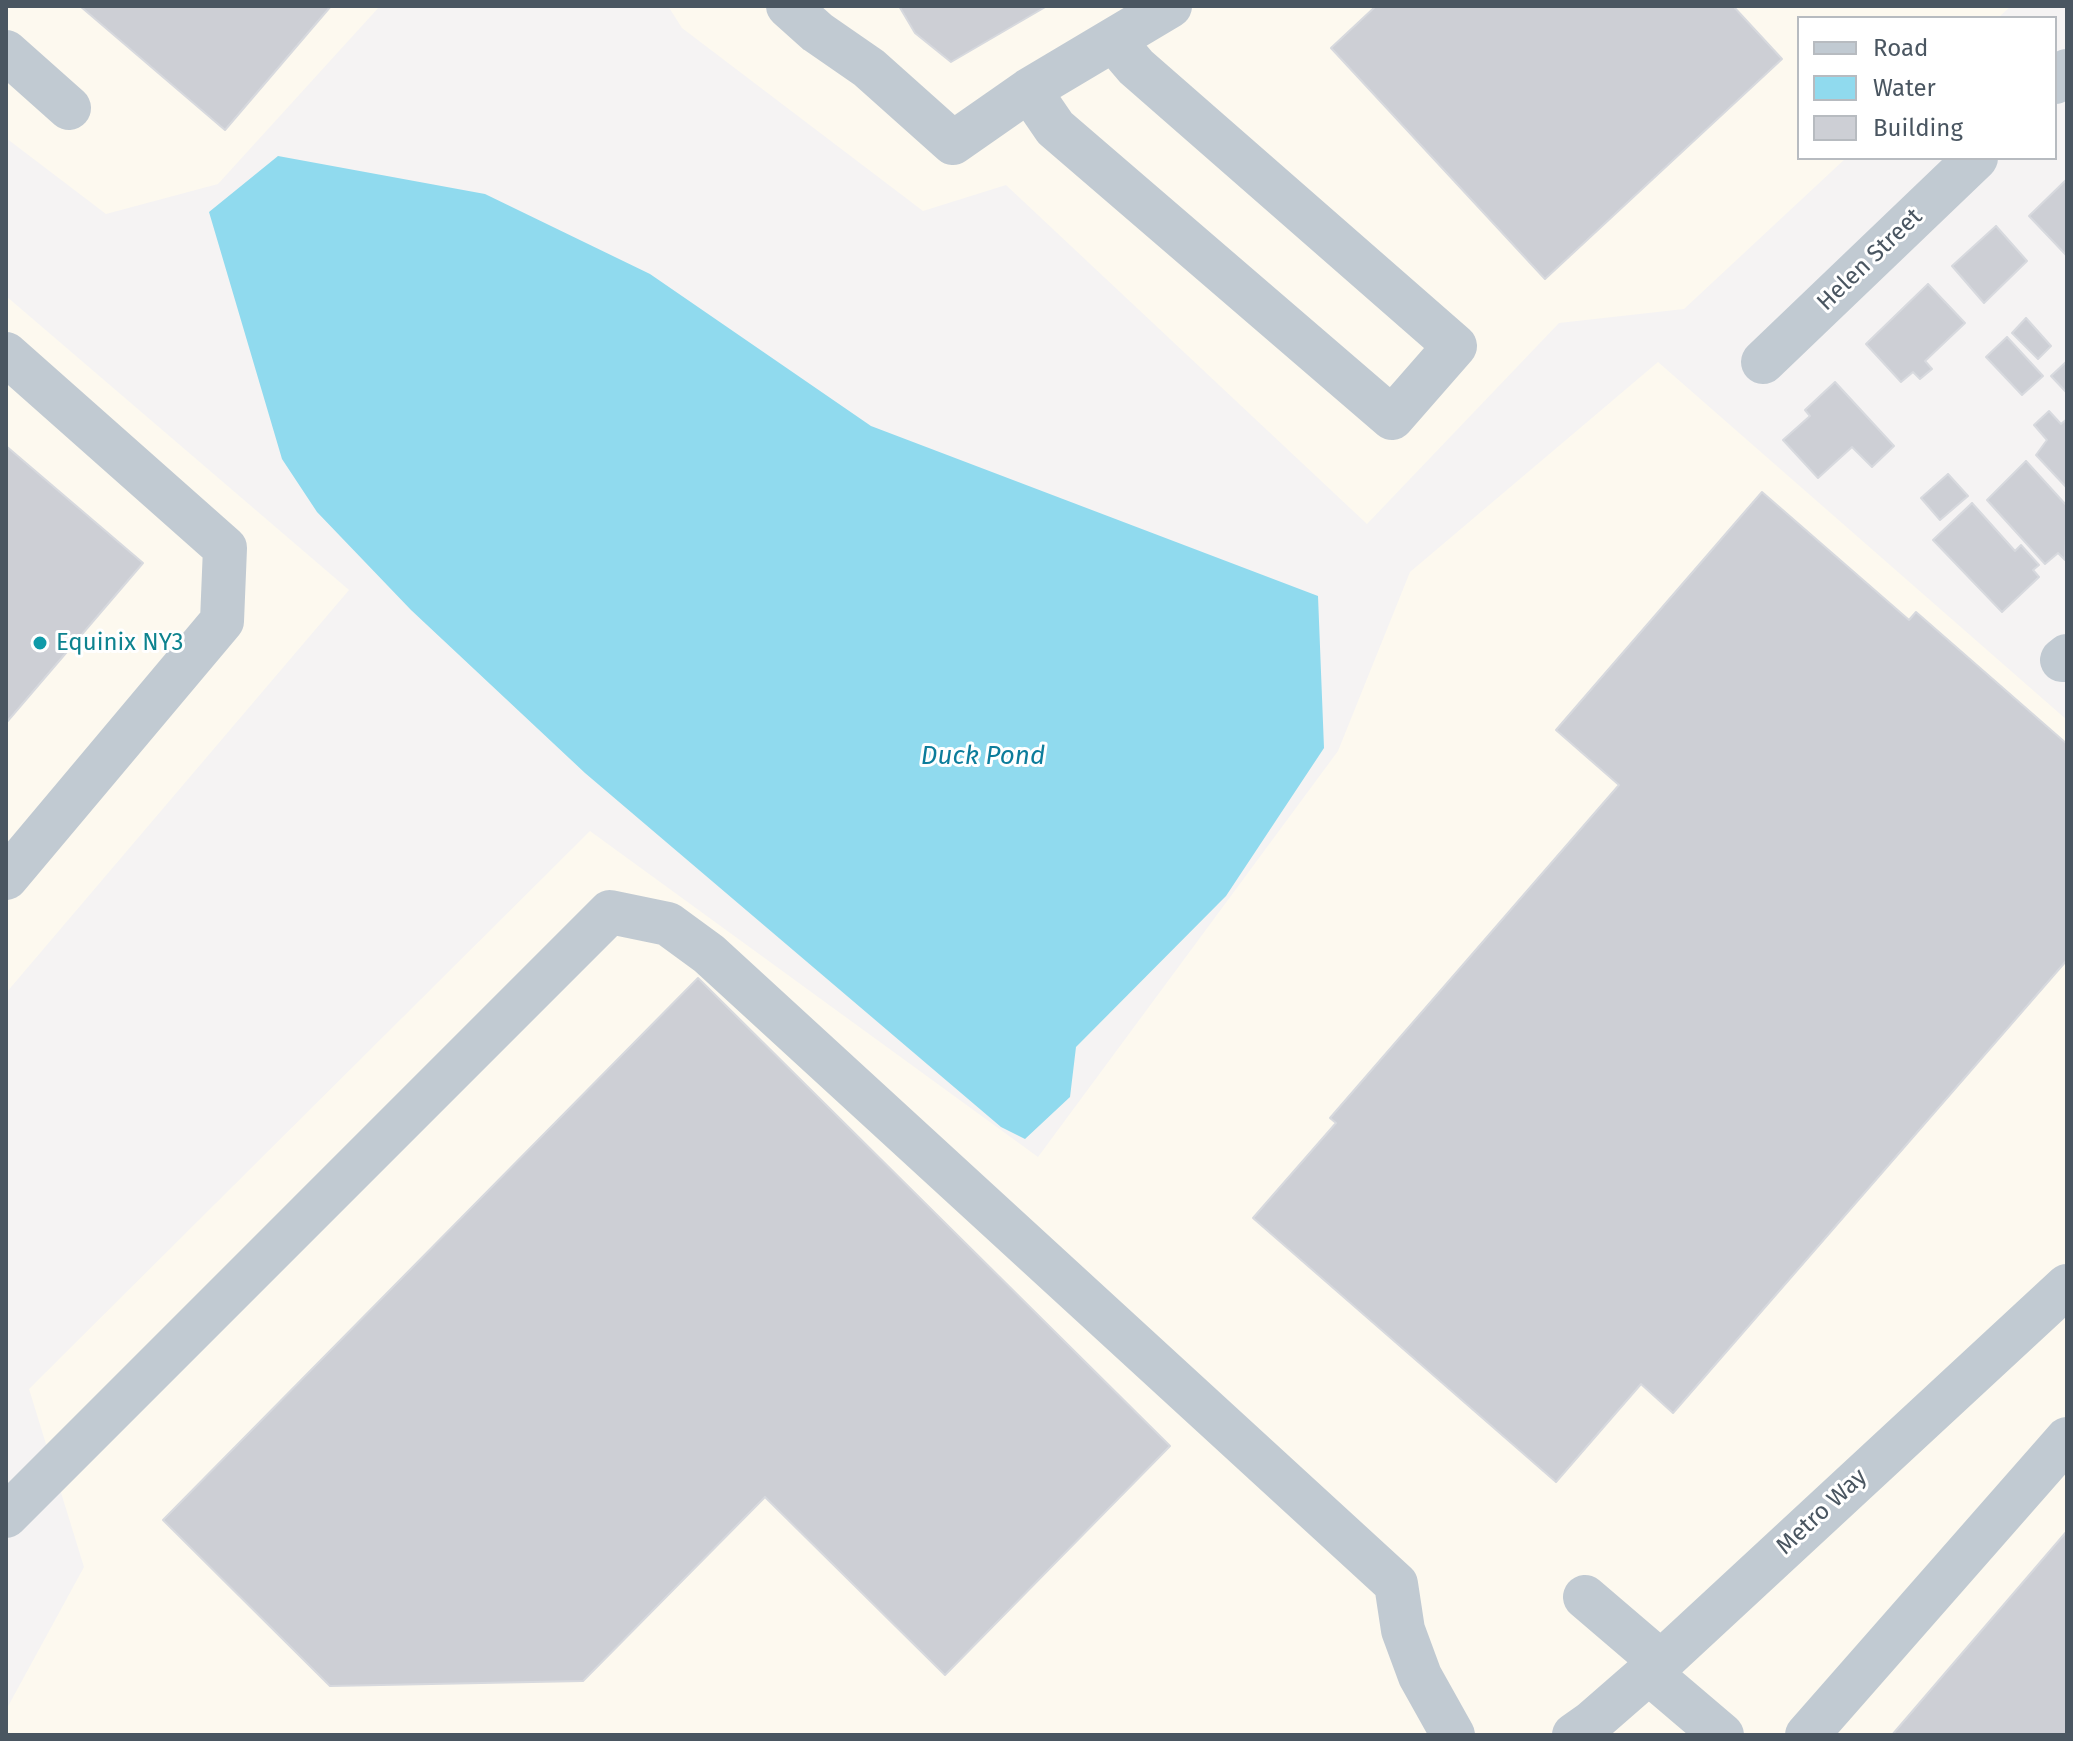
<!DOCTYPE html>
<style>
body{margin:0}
#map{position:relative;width:2073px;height:1741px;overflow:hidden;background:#f5f3f3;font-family:"Fira Sans",sans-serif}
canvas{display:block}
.frame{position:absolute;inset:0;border:8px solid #4a5661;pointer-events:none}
.legend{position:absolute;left:1797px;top:16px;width:260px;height:144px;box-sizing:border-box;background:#fff;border:2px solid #b7bbc0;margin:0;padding:10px 14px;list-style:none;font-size:24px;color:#4a5661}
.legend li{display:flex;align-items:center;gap:16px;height:40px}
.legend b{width:40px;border:2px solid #b7bbc0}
</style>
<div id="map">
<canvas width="2073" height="1741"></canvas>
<div class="frame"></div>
<ul class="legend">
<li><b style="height:10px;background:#c1cad2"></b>Road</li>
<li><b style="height:22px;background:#90daee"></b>Water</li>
<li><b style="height:22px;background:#cdcfd5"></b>Building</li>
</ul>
</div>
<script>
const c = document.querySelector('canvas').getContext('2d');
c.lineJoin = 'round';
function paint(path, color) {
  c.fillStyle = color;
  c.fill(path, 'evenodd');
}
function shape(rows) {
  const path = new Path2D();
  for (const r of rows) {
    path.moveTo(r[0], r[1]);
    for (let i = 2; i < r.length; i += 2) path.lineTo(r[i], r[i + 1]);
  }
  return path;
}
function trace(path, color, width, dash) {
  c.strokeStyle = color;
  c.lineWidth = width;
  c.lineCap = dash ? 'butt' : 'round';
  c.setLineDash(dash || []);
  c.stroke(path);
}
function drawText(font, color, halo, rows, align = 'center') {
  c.font = font + ' "Fira Sans",sans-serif';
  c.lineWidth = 6;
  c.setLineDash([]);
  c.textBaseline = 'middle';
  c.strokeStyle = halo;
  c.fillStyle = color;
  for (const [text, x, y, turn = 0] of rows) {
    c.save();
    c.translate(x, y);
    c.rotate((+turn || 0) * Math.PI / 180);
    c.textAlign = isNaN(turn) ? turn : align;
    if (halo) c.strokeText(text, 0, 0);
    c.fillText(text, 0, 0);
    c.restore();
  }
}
const commercial = shape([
 [6,6,380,6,218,184,106,214,6,138],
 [668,6,2011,6,1998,18,1799,18,1799,158,1846,158,1684,309,1559,323,1367,524,1006,185,923,211,682,28],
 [6,296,349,590,6,993],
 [1658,362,2067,720,2067,1735,6,1735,6,1710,84,1567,29,1389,590,831,1038,1157,1338,751,1410,572]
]);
const water = shape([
 [278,156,485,194,650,274,871,426,1318,596,1324,748,1226,896,1076,1047,1070,1097,1025,1139,1001,1127,585,773,411,610,317,512,282,459,209,212]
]);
const building = shape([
 [80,6,331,6,225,130,80,6],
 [899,6,1047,6,951,62,915,33,899,6],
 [1376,6,1733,6,1782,59,1545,279,1331,48,1376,6],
 [2067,179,2067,256,2029,216,2067,179],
 [1996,226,2027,261,1984,303,1952,266,1996,226],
 [1928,284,1965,323,1925,361,1932,369,1920,379,1913,372,1901,382,1866,344,1928,284],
 [2026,318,2051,346,2038,359,2012,333,2026,318],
 [2007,337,2043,376,2022,395,1986,357,2007,337],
 [2067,361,2067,393,2051,376,2067,361],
 [1835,382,1894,446,1872,467,1852,447,1818,478,1783,440,1810,416,1805,410,1835,382],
 [2049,411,2061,424,2067,419,2067,488,2036,455,2047,440,2034,425,2049,411],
 [6,446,143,563,6,723,6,446],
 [2026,461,2067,506,2065,560,2058,553,2045,564,1987,500,2026,461],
 [1948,474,1968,496,1940,520,1921,498,1948,474],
 [1762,492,1909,620,1916,612,2067,744,2067,960,1673,1413,1641,1384,1556,1482,1253,1218,1336,1123,1330,1118,1619,785,1556,730,1762,492],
 [1972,503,2015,551,2021,545,2039,565,2033,570,2039,577,2002,612,1933,540,1972,503],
 [698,978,1170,1446,945,1675,765,1497,583,1681,330,1686,163,1520,698,978],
 [2067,1531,2067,1735,1892,1735,2067,1531]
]);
const minor = shape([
 [788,6,817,32,869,68,953,143,1029,90],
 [1113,40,1136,67,1455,346,1392,418,1055,128,1029,90,1113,40,1170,6],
 [6,52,69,108],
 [2055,82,2067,71],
 [6,354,225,548,222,621,6,878],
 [1763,362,1976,158],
 [2062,660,2067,656],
 [6,1516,610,912,668,924,709,954,1396,1584,1403,1630,1420,1676,1453,1735],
 [1585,1597,1661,1662],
 [1648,1672,1722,1735],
 [1574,1735,1591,1723,1661,1662,2067,1286],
 [1807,1735,2067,1439]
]);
const markers = [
 [40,643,8,"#0f9aa8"]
];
const streetNames = [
 ["Helen Street",1870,260,-44],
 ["Metro Way",1822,1512,-43]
];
const cultureNames = [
 ["Equinix NY3",56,643]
];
const waterNames = [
 ["Duck Pond",983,757]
];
paint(commercial, '#fdf9ef');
paint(water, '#90daee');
paint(building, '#cdcfd5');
trace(building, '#d7d9de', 2);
trace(minor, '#c1cad2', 44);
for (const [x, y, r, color] of markers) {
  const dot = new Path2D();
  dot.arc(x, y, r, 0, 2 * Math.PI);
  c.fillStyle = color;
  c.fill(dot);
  trace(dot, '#fff', 3);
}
drawText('24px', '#4a5661', '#fff', streetNames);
drawText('24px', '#0d838f', '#fff', cultureNames, 'left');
drawText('italic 26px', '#0c7c9b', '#fff', waterNames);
</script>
